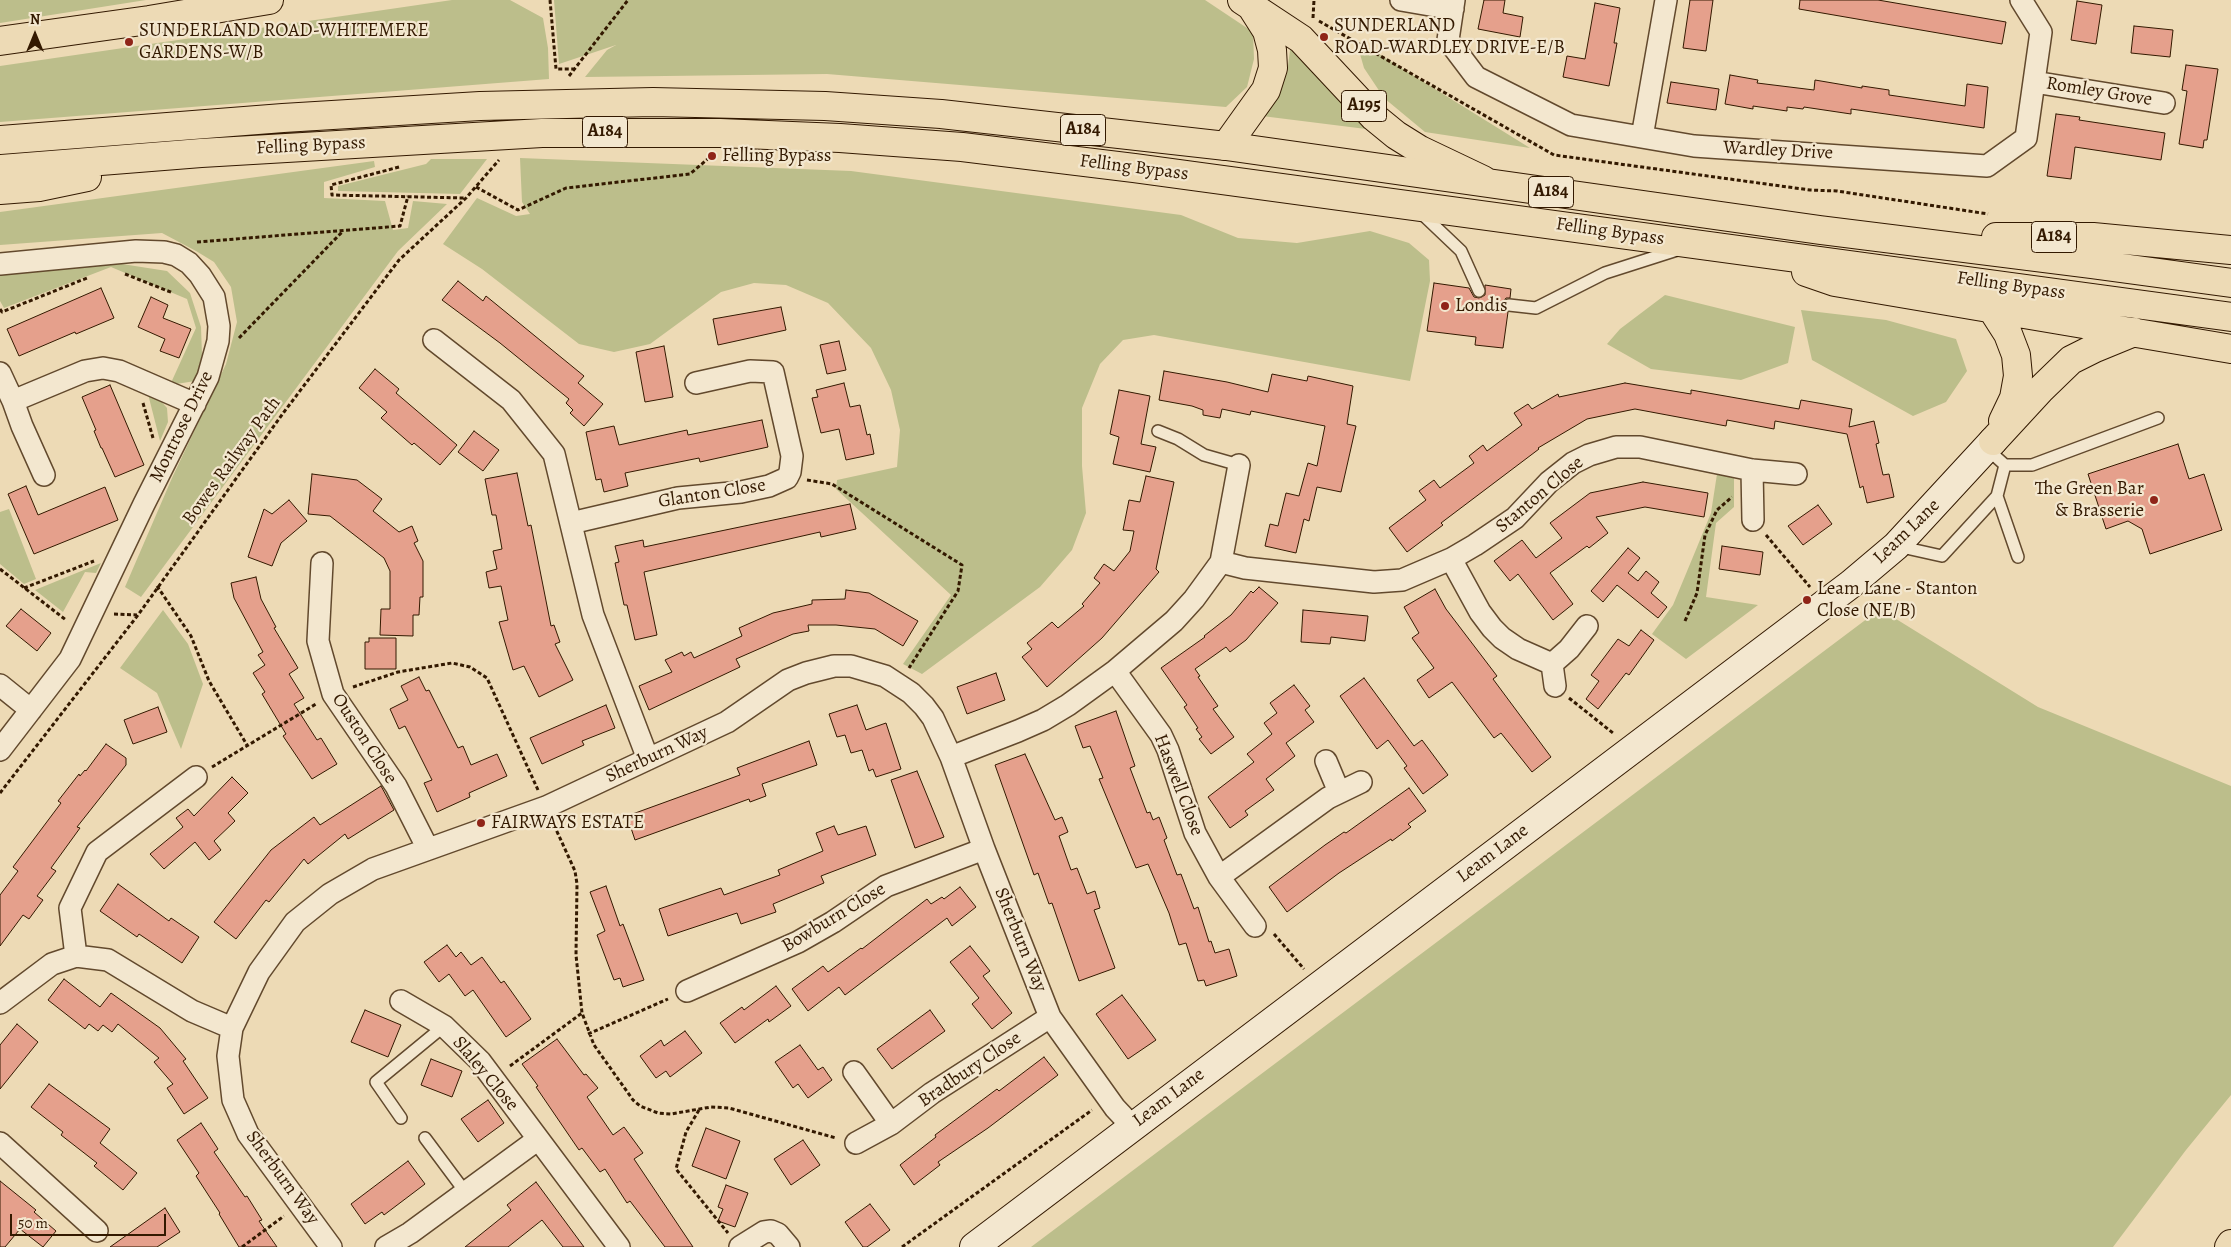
<!DOCTYPE html>
<style>
body{margin:0}
#map{position:relative;width:2231px;height:1247px;overflow:hidden;background:#eddab5;font-family:Alegreya,serif}
canvas{display:block}
.north{position:absolute;left:10px;top:10px;width:50px;height:50px;-webkit-text-stroke:4px #f3e7cf;paint-order:stroke;rotate:0deg;font-size:14px;font-weight:700;line-height:20px;text-align:center;color:#331900}
.north::after{content:'';display:block;margin:auto;width:18px;height:22px;background:#331900;clip-path:polygon(50% 0,100% 100%,50% 72%,0 100%)}
.scale{position:absolute;left:10px;top:1214px;width:156px;height:22px;box-sizing:border-box;border:2px solid #331900;border-top:0;padding-left:6px;font-size:15px;line-height:18px;white-space:nowrap;color:#331900;-webkit-text-stroke:4px #f3e7cf;paint-order:stroke}
</style>
<div id="map">
<canvas width="2231" height="1247"></canvas>
<div class="north">N</div>
<div class="scale">50 m</div>
</div>
<script>
const c = document.querySelector('canvas').getContext('2d');
c.lineJoin = 'round';
function paint(path, color) {
  c.fillStyle = color;
  c.fill(path, 'evenodd');
}
function shape(rows) {
  const path = new Path2D();
  for (const r of rows) {
    path.moveTo(r[0], r[1]);
    for (let i = 2; i < r.length; i += 2) path.lineTo(r[i], r[i + 1]);
  }
  return path;
}
function trace(path, color, width, dash) {
  c.strokeStyle = color;
  c.lineWidth = width;
  c.lineCap = dash ? 'butt' : 'round';
  c.setLineDash(dash || []);
  c.stroke(path);
}
function drawText(font, color, halo, rows, align = 'center') {
  c.font = font + ' Alegreya,serif';
  c.lineWidth = 4.5;
  c.setLineDash([]);
  c.textBaseline = 'middle';
  c.strokeStyle = halo;
  c.fillStyle = color;
  for (const [text, x, y, turn = 0] of rows) {
    c.save();
    c.translate(x, y);
    c.rotate((+turn || 0) * Math.PI / 180);
    c.textAlign = isNaN(turn) ? turn : align;
    if (halo) c.strokeText(text, 0, 0);
    c.fillText(text, 0, 0);
    c.restore();
  }
}
const green = shape([
 [0,0,146,0,0,23],
 [452,0,510,0,543,18,548,48,549,79,0,122,0,66],
 [554,0,1205,0,1253,32,1254,59,1247,87,1226,107,827,74,585,77,607,50,616,45,559,64],
 [1356,40,1530,148,1425,132,1384,98,1364,68],
 [1291,43,1374,130,1262,116,1277,94,1287,73],
 [520,158,851,171,1181,215,1238,238,1297,243,1370,231,1409,243,1429,260,1430,281,1410,381,1154,335,1123,340,1100,364,1082,408,1082,466,1086,513,1072,550,1040,587,922,674,903,664,951,595,836,489,837,480,897,467,900,430,891,390,871,348,828,303,786,285,754,283,721,292,650,344,614,352,579,344,482,269,443,244,477,198,516,216,530,214,522,202],
 [431,159,487,159,460,194,338,191,338,186,426,164],
 [374,161,375,167,324,182,324,198,385,201,393,230,408,228,413,201,447,204,398,251,141,597,125,587,172,478,226,364,237,322,231,287,214,262,196,251,162,233,0,245,0,212],
 [122,264,167,271,190,293,201,327,202,355,195,381,170,385,196,328,187,299,111,267,4,308,0,301,0,275],
 [1665,295,1795,327,1788,363,1741,380,1651,369,1607,344,1620,329],
 [1801,310,1886,320,1956,339,1967,371,1946,402,1913,416,1812,360],
 [148,394,160,400,167,408,168,422,160,441],
 [1717,474,1734,478,1734,507,1716,523,1706,597,1758,605,1686,659,1652,634,1673,605,1695,552,1711,513],
 [9,509,36,579,24,584,0,564,0,512],
 [101,563,96,573,85,572,63,612,35,590],
 [1880,609,2038,707,2231,786,2231,1095,2186,1150,2113,1247,1031,1247],
 [163,610,188,644,203,684,181,749,157,693,120,668]
]);
const building = shape([
 [1484,0,1505,0,1503,13,1523,17,1520,37,1478,29,1484,0],
 [1690,0,1713,0,1706,51,1683,48,1690,0],
 [1800,0,1878,0,2006,22,2002,44,1799,9,1800,0],
 [2077,1,2102,5,2096,44,2071,40,2077,1],
 [1595,3,1620,8,1614,43,1617,43,1609,86,1563,77,1567,56,1585,59,1595,3],
 [2134,26,2173,30,2170,57,2131,53,2134,26],
 [2186,65,2218,69,2207,140,2204,140,2203,148,2179,144,2187,91,2182,90,2186,65],
 [1730,75,1758,80,1757,83,1814,90,1815,80,1862,88,1862,86,1889,90,1889,95,1965,106,1967,84,1988,87,1984,128,1851,109,1851,114,1804,107,1803,109,1787,107,1787,111,1753,106,1753,109,1725,104,1730,75],
 [1671,82,1719,89,1716,110,1667,103,1671,82],
 [2056,114,2080,117,2079,120,2165,133,2161,160,2075,147,2071,179,2047,176,2056,114],
 [458,281,483,301,486,296,584,376,578,383,603,404,584,426,570,413,573,410,566,403,569,399,500,343,442,300,458,281],
 [1434,283,1469,288,1474,297,1479,298,1485,295,1485,285,1511,289,1510,298,1506,298,1502,304,1502,308,1508,312,1503,348,1475,345,1476,337,1427,331,1434,283],
 [101,288,114,318,76,334,75,332,19,356,7,329,101,288],
 [151,297,168,305,163,318,191,329,179,358,160,351,165,339,138,327,151,297],
 [781,307,786,330,718,345,713,319,781,307],
 [839,341,846,370,827,374,820,345,839,341],
 [664,346,673,397,645,402,636,352,664,346],
 [375,369,399,389,396,393,457,445,440,465,414,443,412,445,381,418,387,412,359,388,375,369],
 [1164,371,1227,382,1268,392,1272,374,1307,381,1308,376,1353,386,1347,424,1356,426,1341,492,1317,487,1309,521,1304,519,1296,553,1265,546,1270,524,1278,526,1286,493,1299,496,1308,463,1317,466,1325,426,1251,411,1250,415,1222,409,1220,418,1203,415,1203,410,1192,406,1159,400,1164,371],
 [844,383,850,407,860,405,867,435,870,434,874,454,846,460,839,429,821,433,812,398,818,397,816,390,844,383],
 [1625,383,1691,394,1691,390,1799,409,1801,400,1852,409,1849,427,1874,421,1879,443,1876,444,1883,475,1889,474,1894,497,1867,503,1863,486,1860,488,1847,434,1775,421,1774,429,1727,420,1726,426,1635,409,1587,419,1538,448,1539,449,1441,523,1443,525,1407,552,1389,528,1426,500,1419,491,1434,480,1440,488,1474,463,1469,456,1483,445,1487,451,1522,425,1514,413,1528,404,1532,409,1558,394,1559,397,1625,383],
 [110,385,144,465,115,477,102,448,101,448,94,431,96,430,82,397,110,385],
 [1119,390,1150,396,1141,444,1156,447,1150,472,1113,464,1119,437,1110,434,1119,390],
 [762,420,768,447,700,462,699,458,625,473,628,486,604,492,601,479,596,480,586,432,614,426,619,445,687,430,688,435,762,420],
 [474,431,499,450,483,471,458,452,474,431],
 [2178,444,2189,479,2204,474,2222,530,2150,554,2142,529,2128,521,2106,529,2088,474,2178,444],
 [517,473,528,526,531,525,551,626,554,625,560,642,555,644,573,680,539,697,524,666,513,670,499,622,508,620,501,586,489,588,486,572,497,569,493,551,502,549,496,515,492,515,485,479,517,473],
 [312,474,357,480,382,499,373,511,399,532,412,526,418,541,414,543,423,561,423,597,420,597,419,615,413,615,413,636,380,635,381,609,390,609,390,571,384,558,330,516,308,514,312,474],
 [1146,476,1174,482,1156,569,1159,572,1102,638,1047,687,1022,657,1032,649,1027,643,1052,622,1058,628,1084,606,1082,604,1100,583,1094,578,1104,564,1114,571,1130,551,1134,531,1123,530,1129,500,1140,502,1146,476],
 [1643,482,1708,493,1704,517,1645,507,1596,517,1608,533,1589,548,1587,546,1550,573,1573,604,1553,620,1518,574,1510,581,1494,561,1522,540,1536,558,1562,538,1550,523,1590,493,1643,482],
 [26,486,38,515,105,487,118,520,34,554,8,494,26,486],
 [289,500,307,521,281,543,272,566,248,557,264,509,272,514,289,500],
 [850,504,856,529,821,537,820,532,644,572,657,635,635,640,627,605,624,605,615,563,619,562,615,546,643,540,644,547,850,504],
 [1818,505,1832,524,1803,545,1788,526,1818,505],
 [1722,546,1763,552,1760,575,1719,569,1722,546],
 [1628,548,1640,558,1628,573,1638,581,1646,571,1659,582,1651,593,1667,607,1658,618,1617,585,1603,602,1591,591,1628,548],
 [256,577,261,599,276,627,274,628,298,668,289,674,304,698,294,704,317,740,321,738,337,764,312,779,283,736,286,734,262,694,265,692,253,673,265,665,258,655,263,652,234,598,231,583,256,577],
 [1259,587,1278,603,1246,640,1230,652,1226,647,1195,669,1200,676,1198,677,1218,706,1213,709,1234,737,1211,754,1199,739,1202,737,1196,729,1198,728,1184,707,1187,705,1161,668,1205,637,1204,636,1231,615,1251,591,1253,593,1259,587],
 [1435,589,1446,609,1497,676,1493,679,1551,757,1532,772,1501,733,1494,738,1452,682,1429,698,1417,680,1434,668,1412,638,1419,633,1404,607,1435,589],
 [846,590,869,593,918,621,903,646,875,629,836,625,808,625,809,631,793,634,736,659,740,667,649,710,639,686,672,672,665,660,682,652,684,656,691,652,694,658,742,636,739,628,773,613,812,604,812,600,845,599,846,590],
 [21,609,51,633,37,651,6,626,21,609],
 [1303,610,1368,616,1365,641,1331,637,1330,644,1301,642,1303,610],
 [1641,630,1654,640,1629,675,1626,673,1598,709,1586,699,1599,681,1591,675,1618,639,1629,646,1641,630],
 [369,638,396,638,396,669,365,669,365,642,369,642,369,638],
 [996,673,1005,700,967,714,957,687,996,673],
 [419,677,426,691,429,690,458,748,463,746,471,765,497,754,507,776,469,793,470,797,437,812,424,783,432,780,405,726,399,729,390,709,408,700,401,686,419,677],
 [1364,678,1414,746,1422,740,1448,775,1423,794,1404,768,1407,766,1388,740,1377,749,1340,696,1364,678],
 [1294,685,1310,706,1305,710,1314,722,1286,743,1295,756,1266,779,1274,790,1245,811,1248,815,1230,828,1208,797,1254,762,1247,754,1272,734,1264,723,1277,713,1270,703,1294,685],
 [606,705,615,728,582,741,584,745,542,764,530,738,606,705],
 [857,705,866,730,886,723,901,769,876,777,873,769,869,771,862,750,851,753,845,735,837,737,829,714,857,705],
 [158,707,167,732,133,744,124,720,158,707],
 [1116,711,1135,766,1130,768,1147,813,1150,812,1153,820,1159,817,1167,838,1164,840,1177,875,1181,874,1194,909,1198,907,1209,942,1211,941,1215,953,1229,949,1237,976,1206,986,1204,980,1198,981,1186,943,1179,945,1169,913,1148,864,1136,868,1099,779,1103,778,1090,746,1083,748,1075,726,1116,711],
 [809,741,817,765,762,784,766,796,750,802,749,799,635,840,627,816,740,775,737,768,809,741],
 [106,744,126,758,126,765,77,827,80,828,51,868,56,871,37,896,43,900,29,919,23,915,0,946,0,895,18,871,13,867,61,803,58,801,79,774,80,776,85,770,86,771,106,744],
 [1025,754,1055,820,1062,817,1068,832,1059,836,1071,870,1077,868,1087,894,1095,891,1100,908,1094,910,1115,968,1079,981,1052,903,1049,904,1038,873,1034,875,995,765,1025,754],
 [917,771,944,837,915,848,891,780,917,771],
 [232,777,248,793,228,813,235,821,214,841,221,850,209,860,195,842,164,869,150,854,183,827,176,818,188,809,194,816,232,777],
 [381,786,394,810,348,839,345,834,308,864,304,859,269,902,266,900,236,939,214,922,271,850,314,817,320,825,381,786],
 [1409,788,1426,811,1408,824,1411,827,1392,841,1391,839,1339,873,1287,912,1269,887,1325,845,1344,832,1346,833,1409,788],
 [834,826,838,835,866,826,876,855,821,876,824,883,773,904,776,912,741,924,737,913,668,936,659,909,721,888,724,895,780,875,778,870,823,851,816,833,834,826],
 [118,884,169,921,171,918,199,937,182,963,139,934,137,937,100,911,118,884],
 [606,886,620,926,623,924,644,980,623,987,620,978,614,980,597,935,605,931,590,892,606,886],
 [960,887,976,907,952,926,947,918,845,995,839,987,808,1011,792,989,823,966,828,972,861,948,862,949,927,899,931,904,942,897,944,899,960,887],
 [447,945,456,957,461,952,471,965,482,957,501,983,504,981,531,1019,506,1037,473,990,465,996,449,974,439,982,424,962,447,945],
 [970,946,990,971,983,976,1012,1013,992,1029,972,1004,979,998,950,962,970,946],
 [64,979,100,1007,111,993,160,1028,186,1059,183,1061,208,1098,184,1114,167,1088,173,1084,154,1062,159,1058,118,1024,112,1032,103,1025,98,1031,89,1024,85,1029,48,1000,64,979],
 [776,986,791,1006,769,1022,768,1019,735,1043,720,1023,742,1007,744,1010,776,986],
 [1122,995,1156,1040,1128,1059,1096,1014,1122,995],
 [365,1010,401,1025,388,1057,351,1042,365,1010],
 [930,1010,945,1031,892,1069,877,1049,930,1010],
 [17,1024,38,1042,0,1089,0,1045,17,1024],
 [685,1031,702,1053,670,1077,666,1071,656,1078,640,1056,661,1040,664,1046,685,1031],
 [557,1039,584,1075,586,1074,598,1088,587,1097,613,1135,624,1127,643,1153,634,1159,693,1247,665,1247,630,1201,627,1203,605,1169,600,1172,582,1148,579,1150,536,1087,538,1086,522,1064,557,1039],
 [800,1045,818,1070,823,1067,832,1080,808,1098,798,1084,793,1088,775,1062,800,1045],
 [1044,1057,1058,1075,988,1128,938,1162,940,1165,914,1185,900,1165,936,1137,935,1135,997,1089,999,1091,1044,1057],
 [431,1059,462,1071,452,1097,421,1085,431,1059],
 [49,1084,110,1129,100,1143,137,1173,123,1190,94,1166,97,1163,61,1135,63,1132,31,1107,49,1084],
 [488,1100,504,1123,478,1142,461,1119,488,1100],
 [201,1123,218,1149,214,1152,245,1197,247,1196,262,1220,259,1221,277,1247,239,1247,219,1214,220,1213,196,1176,199,1173,177,1140,201,1123],
 [706,1128,740,1141,726,1179,692,1166,706,1128],
 [803,1140,820,1165,791,1185,774,1159,803,1140],
 [408,1161,425,1184,384,1215,382,1212,365,1224,351,1204,408,1161],
 [0,1181,36,1210,34,1212,56,1231,43,1247,20,1229,5,1247,0,1247,0,1181],
 [536,1182,584,1247,563,1247,542,1220,508,1247,465,1247,511,1210,507,1205,536,1182],
 [726,1185,748,1193,735,1227,718,1221,723,1209,718,1207,726,1185],
 [870,1204,890,1230,867,1247,863,1247,845,1222,870,1204],
 [165,1208,180,1232,157,1247,110,1247,165,1208]
]);
const path = shape([
 [550,0,556,69,574,69],
 [1313,18,1314,0],
 [1319,21,1554,155,1810,190,1837,191,1988,214],
 [569,76,628,0],
 [399,167,331,185,332,195,465,198],
 [476,187,518,210,566,188,690,174,710,157],
 [197,242,400,226,408,196],
 [125,274,173,293],
 [0,309,2,312,87,278],
 [239,338,343,231],
 [143,403,153,438],
 [807,480,832,484,962,565,958,591,909,668],
 [1766,535,1810,587],
 [0,569,66,620],
 [157,586,191,636,209,681,247,745],
 [24,588,94,561],
 [114,614,137,615],
 [1685,621,1697,593,1705,535,1717,510,1732,497],
 [353,687,398,672,452,663,470,667,487,678,538,790],
 [1569,698,1613,733],
 [212,767,316,704],
 [0,793,138,615,284,412,399,260,466,198,499,160],
 [554,825,575,871,577,884,576,955,582,1013,594,1045,633,1100,640,1106,658,1113,671,1114,711,1107,729,1108,836,1138],
 [1274,934,1304,969],
 [588,1034,668,999],
 [510,1066,582,1013],
 [699,1110,686,1132,676,1169,728,1233],
 [242,1247,284,1216],
 [902,1247,1092,1110]
]);
const lane = shape([
 [1420,212,1461,251,1479,291],
 [1509,305,1536,308,1605,273,1677,250],
 [1158,431,1178,439,1204,455,1239,465],
 [1987,449,2005,465,2032,465,2158,418],
 [2005,465,1997,496,2018,557],
 [1897,546,1942,556,1997,496],
 [401,1118,376,1082,444,1026],
 [425,1138,466,1193]
]);
const street = shape([
 [1401,0,1453,9],
 [1454,0,1448,40,1476,77,1571,125,1694,146,1987,166,2026,138,2041,32,2021,0],
 [2034,82,2164,103],
 [1642,137,1666,0],
 [0,264,136,251,164,252,176,255,189,263,200,275,214,297,219,326,218,341,208,377,144,504,70,659,0,750],
 [434,340,511,400,554,454,593,615,648,759],
 [0,373,13,401],
 [1752,470,1753,520],
 [44,475,22,426,13,401,85,371,103,368,119,371,195,404],
 [571,523,678,498,741,492,769,486,787,478,790,472,792,456,773,372,750,371,696,383],
 [1451,559,1480,612,1492,628,1502,638,1518,649,1552,664,1555,686],
 [1221,562,1245,568,1374,582,1402,580,1451,559,1475,545,1515,518,1549,482,1573,463,1589,455,1616,447,1640,447,1752,470,1796,474],
 [322,563,318,641,333,694,396,786,428,849],
 [1552,664,1569,649,1587,626],
 [1115,671,1161,735,1168,750,1195,833,1219,877,1255,926],
 [0,685,31,710],
 [951,757,1018,731,1043,720,1068,705,1115,671,1174,621,1194,599,1221,562,1239,465],
 [1326,761,1339,792],
 [1219,877,1328,798,1361,782],
 [76,956,70,908,97,852,196,777],
 [687,991,798,942,833,922,886,886,984,849],
 [401,1001,444,1026,480,1061,619,1247],
 [0,1003,52,964,76,956,108,960,192,1011,232,1028],
 [854,1072,891,1124],
 [0,1143,97,1231],
 [856,1143,891,1124,932,1093,1050,1017],
 [331,1247,248,1134,233,1100,228,1056,232,1028,259,972,295,922,330,894,373,869,546,807,727,722,788,680,806,673,834,666,851,666,885,676,911,693,924,706,933,718,951,757,984,849,1050,1017,1115,1108,1132,1126],
 [386,1247,410,1233,537,1140],
 [740,1247,764,1232,771,1231,778,1234,789,1247]
]);
const secondary = shape([
 [974,1247,1851,584,1896,546,1993,441]
]);
const primary = shape([
 [1242,0,1301,39,1374,117,1396,135,1420,150,1483,180],
 [0,41,149,20,269,0],
 [1226,146,1266,90,1273,68,1272,50,1267,31,1253,9]
]);
const highway = shape([
 [0,140,283,118,480,106,653,102,825,106,941,114,1226,146,1820,230,2092,264,2231,283],
 [0,169,201,153,542,133,720,133,840,138,962,147,1134,168,2231,317],
 [0,190,39,187,87,177],
 [1996,237,2093,237,2231,250],
 [1806,272,1835,282,2231,349],
 [1992,309,2008,334,2016,355,2018,376,2014,398,2003,421],
 [1993,441,2040,390,2071,360,2095,348,2134,332],
 [2229,1247,2231,1244]
]);
const markers = [
 [1324,37,5,"#8f2418"],
 [129,42,5,"#8f2418"],
 [712,156,5,"#8f2418"],
 [1445,306,5,"#8f2418"],
 [2154,500,5,"#8f2418"],
 [1807,600,5,"#8f2418"],
 [481,823,5,"#8f2418"]
];
const shields = [
 [1364,106,45],
 [1083,130,45],
 [605,132,45],
 [1551,192,45],
 [2054,237,45]
];
const shieldNames = [
 ["A195",1364,106],
 ["A184",1083,130],
 ["A184",605,132],
 ["A184",1551,192],
 ["A184",2054,237]
];
const poiNames = [
 ["SUNDERLAND",1334,26],
 ["ROAD-WARDLEY DRIVE-E/B",1334,48],
 ["SUNDERLAND ROAD-WHITEMERE",139,31],
 ["GARDENS-W/B",139,53],
 ["Felling Bypass",722,156],
 ["Londis",1455,306],
 ["The Green Bar",2144,489,"right"],
 ["& Brasserie",2144,511,"right"],
 ["Leam Lane - Stanton",1817,589],
 ["Close (NE/B)",1817,611],
 ["FAIRWAYS ESTATE",491,823]
];
const streetNames = [
 ["Romley Grove",2099,92,9],
 ["Felling Bypass",311,146,-3],
 ["Wardley Drive",1778,151,3],
 ["Felling Bypass",1134,168,7],
 ["Felling Bypass",1610,232,8],
 ["Felling Bypass",2011,286,8],
 ["Montrose Drive",182,427,-64],
 ["Bowes Railway Path",232,461,-54],
 ["Glanton Close",712,494,-9],
 ["Stanton Close",1540,495,-40],
 ["Leam Lane",1907,532,-44],
 ["Ouston Close",364,739,57],
 ["Sherburn Way",657,755,-25],
 ["Haswell Close",1178,785,69],
 ["Leam Lane",1493,854,-37],
 ["Bowburn Close",834,918,-31],
 ["Sherburn Way",1020,940,68],
 ["Bradbury Close",970,1070,-34],
 ["Slaley Close",485,1074,50],
 ["Leam Lane",1169,1098,-37],
 ["Sherburn Way",282,1178,54]
];
paint(green, '#bcbe8b');
paint(building, '#e5a08c');
trace(building, '#331900', 1);
trace(lane, '#62492d', 14);
trace(street, '#62492d', 24);
trace(secondary, '#331900', 30);
trace(primary, '#331900', 30);
trace(highway, '#331900', 30);
trace(path, '#331900', 3, [4, 2.5]);
trace(lane, '#f3e7cf', 11);
trace(street, '#f3e7cf', 21);
trace(secondary, '#f3e7cf', 28);
trace(primary, '#eddab5', 28);
trace(highway, '#eddab5', 28);
for (const [x, y, r, color] of markers) {
  const dot = new Path2D();
  dot.arc(x, y, r, 0, 2 * Math.PI);
  c.fillStyle = color;
  c.fill(dot);
  trace(dot, '#f3e7cf', 2);
}
for (const [x, y, w] of shields) {
  const box = new Path2D();
  box.roundRect(x - w / 2, y - 15.5, w, 31, 4);
  c.fillStyle = '#f3e7cf';
  c.fill(box);
  trace(box, '#331900', 1);
}
drawText('bold 18px', '#331900', null, shieldNames);
drawText('19px', '#331900', '#f3e7cf', poiNames, 'left');
drawText('19px', '#331900', '#f3e7cf', streetNames);
</script>
